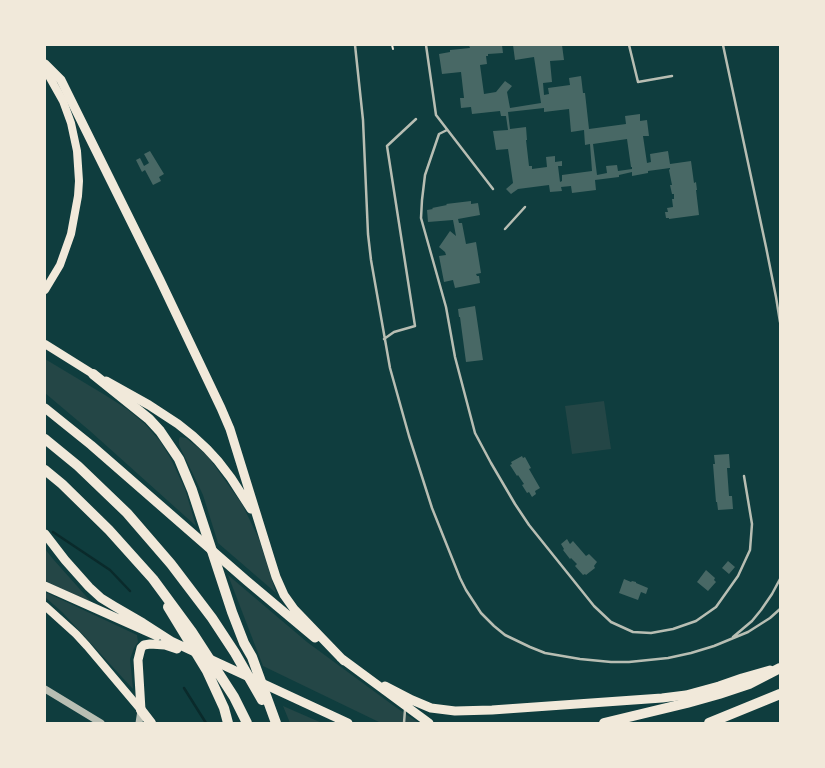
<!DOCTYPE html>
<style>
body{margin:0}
#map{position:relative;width:825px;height:768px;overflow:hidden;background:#0f3d3e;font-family:Arial,sans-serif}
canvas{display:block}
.frame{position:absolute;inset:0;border:46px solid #f1e9da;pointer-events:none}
</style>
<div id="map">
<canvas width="825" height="768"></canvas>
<div class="frame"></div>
</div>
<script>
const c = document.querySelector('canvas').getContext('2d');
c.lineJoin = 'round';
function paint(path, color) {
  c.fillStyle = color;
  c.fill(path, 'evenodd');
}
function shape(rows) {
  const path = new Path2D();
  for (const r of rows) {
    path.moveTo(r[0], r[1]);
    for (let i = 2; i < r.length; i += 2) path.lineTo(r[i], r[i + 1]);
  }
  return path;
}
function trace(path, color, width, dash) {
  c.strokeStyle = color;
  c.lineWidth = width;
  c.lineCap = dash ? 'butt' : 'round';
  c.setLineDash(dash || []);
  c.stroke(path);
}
const green = shape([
 [45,359,105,395,127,409,145,424,160,441,171,459,185,489,196,526,90,431,45,393],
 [604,401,611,449,572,454,565,406],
 [180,437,186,438,207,455,242,504,259,539,276,593,218,543,203,495,179,445,179,439],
 [45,549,53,559,93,604,45,581],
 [228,575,307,642,394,706,419,723,381,723,263,666],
 [45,592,137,635,138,642,134,648,130,659,133,689,62,612,45,597],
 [283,706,322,723,290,723]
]);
const stream = shape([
 [53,532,110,570,130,591],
 [184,688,206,723]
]);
const building = shape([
 [469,45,502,45,503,53,488,54,488,56,486,56,487,64,480,65,484,94,496,92,505,81,512,86,507,92,510,108,541,103,534,57,515,60,513,45,562,45,564,60,550,61,552,82,543,83,544,95,549,94,548,88,570,85,569,78,581,76,583,93,585,93,589,129,626,124,625,116,640,114,640,121,647,120,649,136,643,136,647,163,651,162,650,154,668,151,670,164,691,161,694,183,696,182,697,190,696,190,699,215,669,219,669,218,666,218,665,212,668,212,667,208,673,207,672,199,674,199,674,194,672,194,670,185,672,185,669,170,670,169,670,168,648,171,648,173,632,176,632,172,619,175,619,177,595,180,596,190,572,193,571,186,561,187,562,191,550,192,549,185,518,189,511,194,506,189,513,183,508,149,496,150,493,131,508,130,506,116,501,116,500,111,472,114,471,107,461,108,460,98,464,98,461,72,442,74,439,54,450,52,450,50,470,48],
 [544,108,544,112,569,109,571,132,584,130,585,145,590,144,592,171,562,175,562,181,560,182,558,166,562,166,562,161,555,162,555,156,546,157,547,167,532,169,532,166,529,166,526,140,527,140,526,127,510,129,508,112],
 [627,139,631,167,632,167,632,169,618,171,617,165,606,166,607,173,597,175,593,144],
 [150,151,164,174,159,177,161,181,153,185,145,170,142,172,136,160,140,158,144,166,149,163,144,154],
 [471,201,471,204,478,203,480,215,458,219,459,223,462,223,466,244,476,242,481,273,476,274,477,276,479,276,480,283,455,288,453,280,444,282,439,256,446,255,445,252,439,247,450,231,456,236,453,220,428,222,427,210,433,209,432,208,447,205,446,204],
 [475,306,483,360,466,362,460,317,459,317,458,309],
 [729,454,730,468,727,468,729,496,732,496,733,509,718,510,717,502,716,502,713,464,715,464,714,455],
 [522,456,523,458,525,457,531,468,529,469,540,488,535,491,536,494,532,497,529,492,527,493,522,485,524,484,518,475,517,476,510,465,512,464,511,462],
 [567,539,570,544,573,541,586,556,589,554,597,562,594,566,595,568,586,575,585,574,583,575,575,566,577,564,571,558,570,559,563,550,564,549,561,544],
 [728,561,735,567,729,574,722,568],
 [706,570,715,578,714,580,716,582,708,591,697,582],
 [624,579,631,582,632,581,636,582,636,583,648,588,646,594,641,592,638,600,619,593]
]);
const path = shape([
 [392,45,393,49]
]);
const service = shape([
 [355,45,363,120,368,234,371,260,390,368,409,436,432,508,460,578,466,590,481,613,494,626,505,635,530,647,545,653,580,659,611,662,629,662,668,658,691,653,714,646,748,632,770,618,780,609],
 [426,45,436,115,493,189],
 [629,45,638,82,672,76],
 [723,45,766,247,776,297,780,322],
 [447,130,439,134,425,175,422,200,421,218,446,307,455,357,475,433,491,463,515,504,529,525,594,606,611,622,633,632,651,633,673,629,696,621,716,607,738,576,750,550,752,524,744,476],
 [505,229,525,207],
 [384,339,394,332,415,326,387,146,416,119],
 [733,637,752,621,761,610,772,594,780,579],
 [404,723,405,710]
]);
const tertiary = shape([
 [45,689,101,723],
 [139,723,141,710]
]);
const secondary = shape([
 [45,69,63,101,71,123,77,151,79,181,78,196,71,234,60,265,45,290],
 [45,344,93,374],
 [45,606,76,634,87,646,141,710]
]);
const primary = shape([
 [45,64,61,80,160,280,221,408,230,429,270,558,276,577,284,595,294,609,344,661],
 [106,381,149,405,178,424,193,436,207,449,218,461,231,478,251,509],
 [45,408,91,445,247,581,315,638],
 [45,534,65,560,89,587,101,598,114,606,143,623,171,641,348,723],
 [45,586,157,636],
 [341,658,429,723],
 [385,686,412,700,431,708,455,711,492,710,662,698,686,695,719,686,742,678,770,670],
 [141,710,138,660,141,648,144,645,150,644,165,645,177,649]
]);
const motorway = shape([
 [93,374,149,419,160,431,179,459,192,490,232,612,244,643,252,657,276,723],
 [45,439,78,466,127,513,171,564,212,618,235,653,262,700],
 [45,470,62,484,109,530,153,579,192,632,234,697,247,723],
 [168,607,207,671,224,708,228,723],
 [141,710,151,723],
 [604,723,687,703,719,694,749,684,780,668],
 [709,723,780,694]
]);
paint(green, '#244646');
trace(stream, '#0a2a2b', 2.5);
paint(building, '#486865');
trace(path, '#f1e9da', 2);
trace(service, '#b8beb3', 2.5);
trace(tertiary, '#b8beb3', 7);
trace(secondary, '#f1e9da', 8);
trace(primary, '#f1e9da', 9);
trace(motorway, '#f1e9da', 10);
</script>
